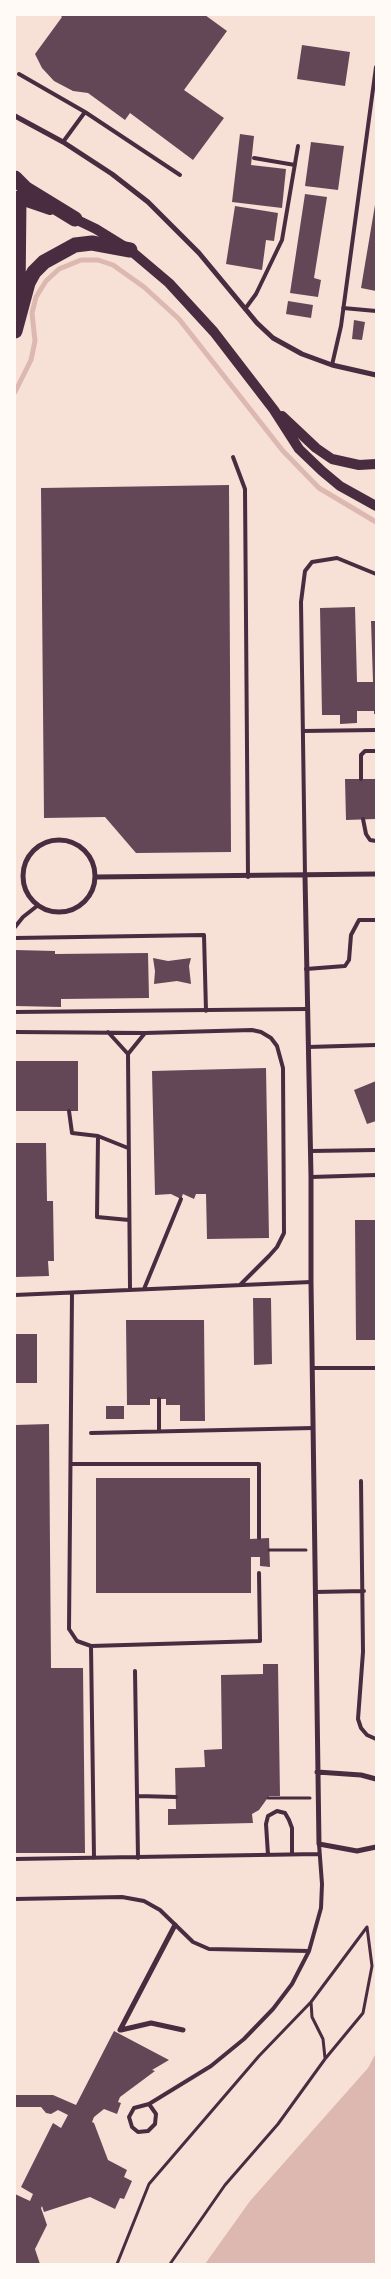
<!DOCTYPE html>
<style>
body{margin:0}
#map{position:relative;width:391px;height:2279px;overflow:hidden;background:#f7e1d7;font-family:"Source Sans 3",sans-serif}
canvas{display:block}
.frame{position:absolute;inset:0;border:16px solid #fffaf5;pointer-events:none}
</style>
<div id="map">
<canvas width="391" height="2279"></canvas>
<div class="frame"></div>
</div>
<script>
const c = document.querySelector('canvas').getContext('2d');
c.lineJoin = 'round';
function paint(path, color) {
  c.fillStyle = color;
  c.fill(path, 'evenodd');
}
function shape(rows) {
  const path = new Path2D();
  for (const r of rows) {
    if (r.length === 3) {
      path.moveTo(r[0] + r[2], r[1]);
      path.arc(r[0], r[1], r[2], 0, 2 * Math.PI);
      continue;
    }
    path.moveTo(r[0], r[1]);
    for (let i = 2; i < r.length; i += 2) path.lineTo(r[i], r[i + 1]);
  }
  return path;
}
function trace(path, color, width, dash) {
  c.strokeStyle = color;
  c.lineWidth = width;
  c.lineCap = dash ? 'butt' : 'round';
  c.setLineDash(dash || []);
  c.stroke(path);
}
const water = shape([
 [376,2053,376,2264,205,2264,250,2201,368,2068]
]);
const stream = shape([
 [15,392,31,360,35,341,32,313,36,297,46,281,59,269,81,260,98,260,113,265,144,287,179,319,283,451,319,488,376,522]
]);
const building = shape([
 [60,15,205,15,227,31,184,90,224,118,193,160,130,113,125,120,88,93,73,91,54,81,42,68,35,54,62,17],
 [302,45,350,52,345,86,297,79],
 [240,134,254,136,251,165,286,169,282,208,232,202],
 [311,142,344,146,338,190,305,186],
 [305,194,327,197,314,278,321,280,318,297,290,293],
 [375,205,376,205,376,291,361,288],
 [235,206,278,213,274,241,266,240,262,270,226,264],
 [288,301,313,305,311,318,286,314],
 [354,320,365,322,362,340,352,339],
 [229,485,231,852,136,853,105,817,44,818,41,488],
 [355,607,357,682,373,682,371,621,376,621,376,714,374,714,374,711,357,711,357,723,340,724,340,715,322,715,320,608],
 [345,779,375,779,375,819,346,820],
 [15,950,55,951,55,954,148,953,149,998,61,999,61,1007,15,1006],
 [153,958,168,961,191,958,189,966,191,984,177,981,154,984,155,971],
 [15,1061,78,1061,78,1111,15,1111],
 [266,1068,269,1238,207,1239,206,1194,196,1194,194,1199,183,1194,181,1199,171,1194,155,1195,152,1071],
 [376,1081,376,1121,367,1124,354,1090],
 [15,1143,46,1143,47,1201,53,1201,54,1261,48,1261,49,1276,15,1277],
 [355,1220,376,1220,376,1340,356,1340],
 [253,1298,271,1298,272,1364,254,1365],
 [126,1320,204,1320,205,1421,180,1421,180,1405,166,1405,166,1399,150,1399,150,1405,127,1405],
 [15,1334,37,1334,37,1383,15,1383],
 [106,1406,124,1406,124,1419,106,1419],
 [49,1424,51,1668,83,1668,85,1853,15,1853,15,1425],
 [96,1478,250,1478,250,1539,269,1538,270,1567,260,1566,260,1557,251,1557,251,1593,96,1593],
 [263,1664,278,1664,280,1796,269,1796,259,1810,252,1814,253,1823,168,1825,168,1809,176,1809,175,1768,205,1767,204,1750,222,1749,221,1675,263,1674],
 [114,2031,169,2060,152,2070,155,2071,120,2097,118,2102,121,2103,117,2114,104,2109,94,2117,92,2122,94,2123,108,2160,127,2170,124,2177,132,2181,124,2199,120,2198,115,2209,90,2197,44,2212,42,2206,41,2208,47,2225,35,2249,40,2264,15,2264,15,2194,30,2201,33,2194,21,2187,53,2123,61,2128,68,2115,58,2110,51,2114,46,2113,41,2107,15,2107,15,2095,53,2095,76,2105]
]);
const path = shape([
 [269,1550,306,1550],
 [268,1798,310,1798],
 [311,2002,312,2017,323,2039,325,2058],
 [117,2264,149,2184,259,2056,311,2002,367,1927],
 [170,2264,225,2185,278,2124,325,2059,363,2013,372,1966,367,1927]
]);
const service = shape([
 [19,74,85,112,180,175],
 [63,142,85,112],
 [254,158,295,165],
 [343,308,376,311],
 [245,309,256,294,282,240,298,146],
 [332,365,341,326,376,67],
 [233,457,245,489,248,877],
 [303,731,376,730],
 [361,779,361,755,365,751,376,751],
 [363,819,366,834,370,840,376,841],
 [305,876,301,602,305,571,312,562,337,558,376,574],
 [15,927,23,917,37,906],
 [15,938,204,935,206,1011],
 [306,969,345,966,349,960,351,935,359,920,376,920],
 [15,1012,307,1009],
 [15,1032,145,1033,252,1030,261,1032,271,1038,277,1046,283,1068,284,1233,277,1247,269,1256,240,1285],
 [108,1032,128,1054],
 [308,1047,376,1045],
 [69,1111,72,1133,98,1136,128,1148],
 [98,1136,97,1217,129,1220],
 [311,1151,376,1150],
 [311,1177,376,1175],
 [130,1289,128,1054,145,1033],
 [144,1289,181,1199],
 [72,1293,69,1629,77,1641,91,1646,260,1641,259,1573],
 [15,1295,311,1282],
 [312,1368,376,1368],
 [159,1399,159,1431],
 [91,1433,313,1428],
 [71,1464,259,1464,259,1538],
 [361,1481,363,1652,358,1719,361,1728,367,1735,376,1739],
 [315,1592,364,1591],
 [91,1646,94,1858],
 [135,1671,138,1858],
 [138,1796,176,1797],
 [268,1855,266,1824,268,1816,277,1811,285,1813,289,1820,292,1828,292,1854],
 [15,1859,319,1854],
 [15,1899,122,1897,144,1901,160,1910,193,1942,209,1949,309,1951],
 [149,2104,156,2114,155,2124,148,2131,138,2132,132,2127,129,2117,134,2108,149,2104,211,2066,244,2039,273,2009,292,1984,309,1951,321,1908,322,1884,319,1844]
]);
const minor = shape([
 [15,116,63,142,112,174,148,202,199,253,257,323,273,338,302,354,332,365,376,375],
 [59,876,36],
 [305,876,311,1177,311,1282,319,1844,357,1851,376,1847],
 [96,877,376,874],
 [317,1772,361,1775,376,1779],
 [120,2030,175,1925],
 [121,2030,151,2023,183,2030]
]);
const secondary = shape([
 [15,198,50,210],
 [71,217,96,229,130,250,169,283,214,332,274,410,299,449,322,471,340,486,376,506],
 [282,416,316,448,332,459,359,465,376,464]
]);
const motorway = shape([
 [15,178,26,189,75,219],
 [18,298,19,198],
 [15,331,28,283,34,272,44,262,75,245,92,243,130,250]
]);
paint(water, '#dcb8b0');
trace(stream, '#dcb8b0', 5);
paint(building, '#644757');
trace(path, '#4a2c40', 3);
trace(service, '#4a2c40', 4);
trace(minor, '#4a2c40', 5);
trace(secondary, '#4a2c40', 10);
trace(motorway, '#4a2c40', 15);
</script>
